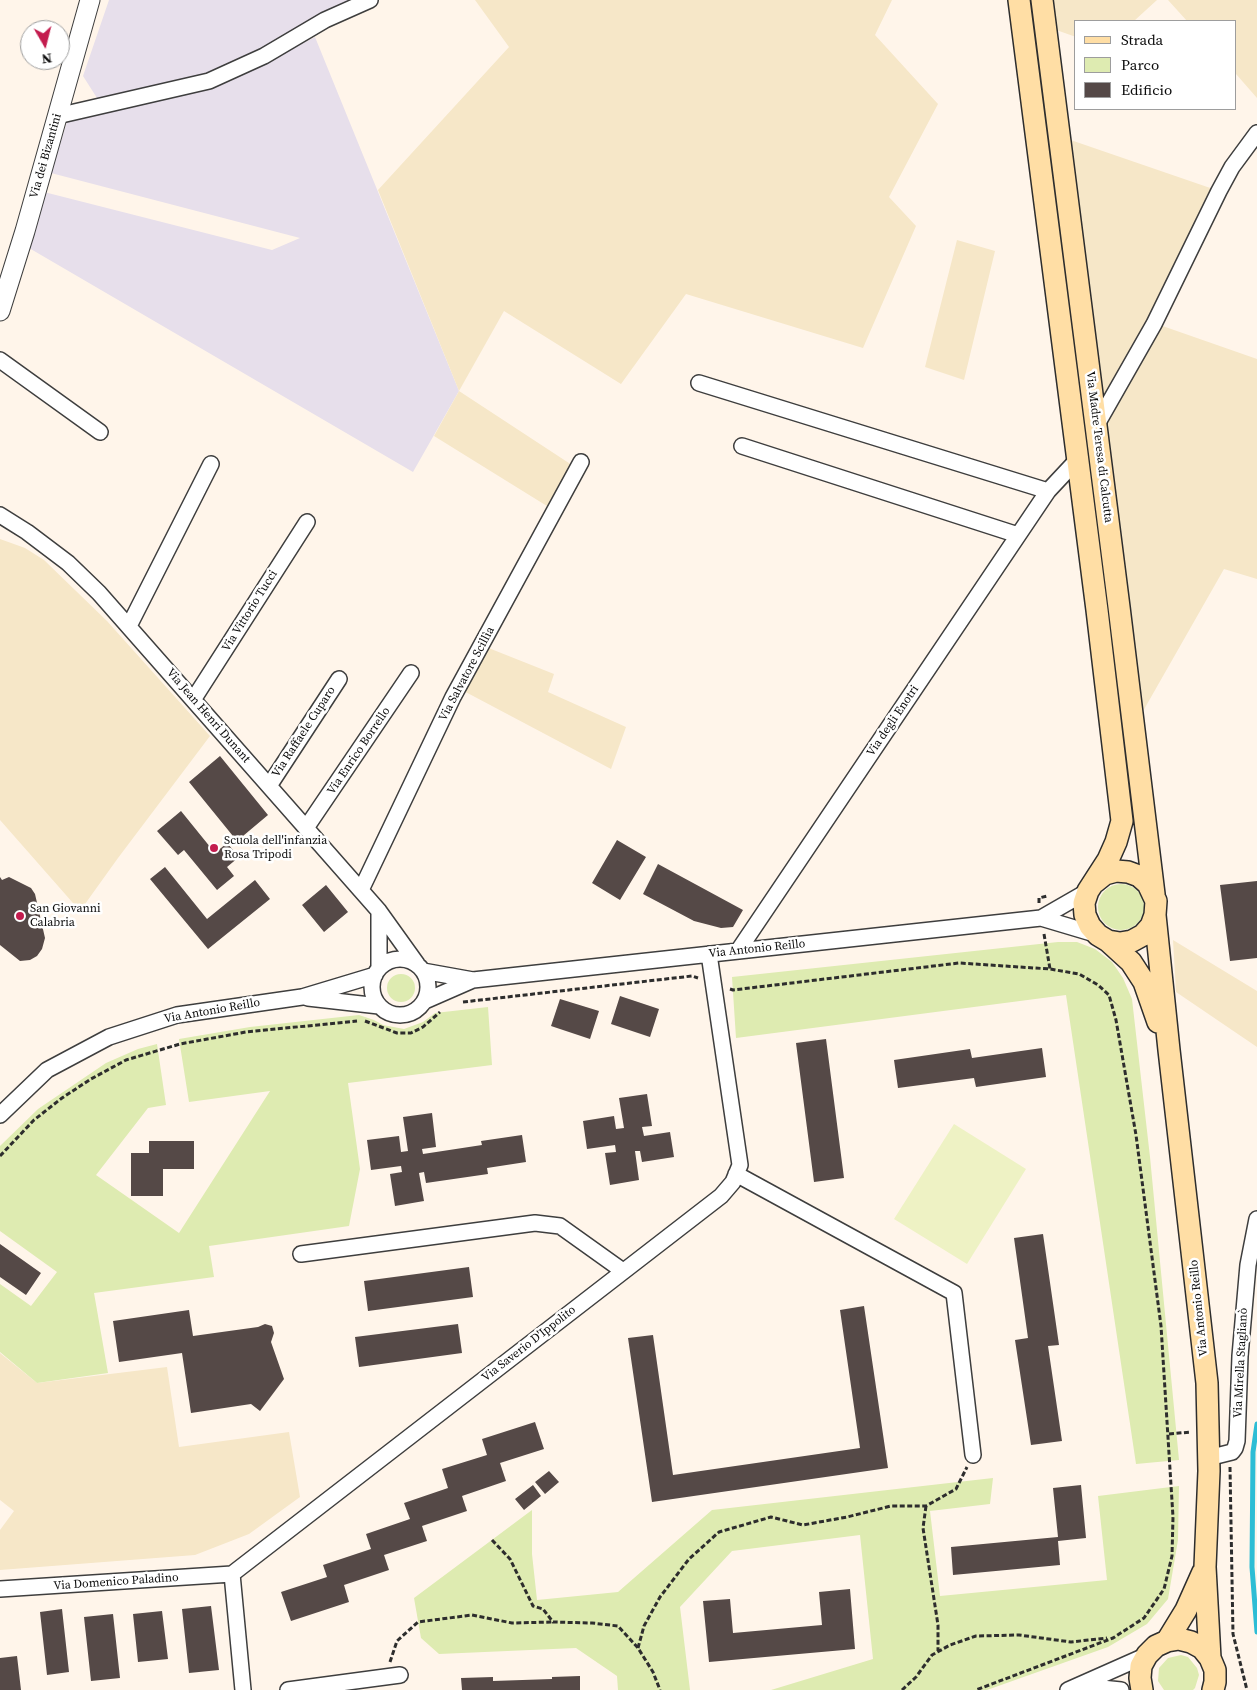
<!DOCTYPE html>
<meta charset="utf-8">
<style>
body{margin:0}
#map{position:relative;width:1257px;height:1690px;overflow:hidden;background:#fff5ea;font-family:"Source Serif 4",serif}
canvas{display:block}
.legend{position:absolute;left:1074px;top:20px;width:162px;height:90px;box-sizing:border-box;background:#fff;border:1px solid #9d9d9d;margin:0;padding:6px 9px;list-style:none;font-size:15px;color:#0b0b0b}
.legend li{display:flex;align-items:center;gap:10px;height:25px}
.legend b{width:25px;border:1px solid #9d9d9d}
.north{position:absolute;left:20px;top:20px;width:50px;height:50px;box-sizing:border-box;background:#fff;border:1px solid #9d9d9d;border-radius:50%;rotate:172deg;font-size:14px;font-weight:700;line-height:20px;text-align:center;color:#0b0b0b}
.north::after{content:'';display:block;margin:auto;width:18px;height:22px;background:#c31c4e;clip-path:polygon(50% 0,100% 100%,50% 72%,0 100%)}
</style>
<div id="map">
<canvas width="1257" height="1690"></canvas>
<ul class="legend">
<li><b style="height:6px;background:#ffdea5"></b>Strada</li>
<li><b style="height:14px;background:#deebb1"></b>Parco</li>
<li><b style="height:14px;background:#554947"></b>Edificio</li>
</ul>
<div class="north">N</div>
</div>
<script>
const c = document.querySelector('canvas').getContext('2d');
c.lineJoin = 'round';
function paint(path, color) {
  c.fillStyle = color;
  c.fill(path, 'evenodd');
}
function shape(rows) {
  const path = new Path2D();
  for (const r of rows) {
    if (r.length === 3) {
      path.moveTo(r[0] + r[2], r[1]);
      path.arc(r[0], r[1], r[2], 0, 2 * Math.PI);
      continue;
    }
    path.moveTo(r[0], r[1]);
    for (let i = 2; i < r.length; i += 2) path.lineTo(r[i], r[i + 1]);
  }
  return path;
}
function trace(path, color, width, dash) {
  c.strokeStyle = color;
  c.lineWidth = width;
  c.lineCap = dash ? 'butt' : 'round';
  c.setLineDash(dash || []);
  c.stroke(path);
}
function drawText(font, color, halo, rows, align = 'center') {
  c.font = font + ' "Source Serif 4",serif';
  c.lineWidth = 5;
  c.setLineDash([]);
  c.textBaseline = 'middle';
  c.strokeStyle = halo;
  c.fillStyle = color;
  for (const [text, x, y, turn = 0] of rows) {
    c.save();
    c.translate(x, y);
    c.rotate((+turn || 0) * Math.PI / 180);
    c.textAlign = isNaN(turn) ? turn : align;
    if (halo) c.strokeText(text, 0, 0);
    c.fillText(text, 0, 0);
    c.restore();
  }
}
const industrial = shape([
 [109,0,355,0,259,52,206,74,97,98,83,76],
 [315,37,459,391,413,472,29,248,44,192,272,250,300,238,51,173,67,122,230,81]
]);
const farmland = shape([
 [475,0,892,0,875,35,938,104,889,197,916,226,863,348,686,294,621,384,504,311,459,391,578,469,555,511,434,436,459,391,378,190,509,47],
 [1042,0,1157,0,1134,21,1076,21,1076,37,1045,26],
 [1168,0,1257,0,1257,98,1236,74,1236,21,1187,21],
 [1059,136,1219,191,1154,323,1257,359,1257,579,1224,569,1134,727],
 [957,240,995,251,964,380,925,367],
 [0,539,25,548,44,560,107,621,210,736,118,858,80,911,0,820],
 [481,645,554,674,548,692,626,727,611,769,458,688],
 [1173,940,1257,991,1257,1047,1176,992],
 [0,1353,37,1383,167,1367,179,1447,289,1432,300,1497,249,1534,195,1555,0,1570,0,1530,14,1511,0,1500]
]);
const green = shape([
 [1121,907,23],
 [1058,942,1077,942,1095,949,1112,962,1123,978,1132,999,1150,1157,1179,1460,1136,1464,1066,995,736,1038,732,977],
 [401,988,14],
 [488,1007,492,1065,348,1083,360,1169,349,1226,209,1246,214,1277,94,1293,108,1373,37,1383,0,1352,0,1284,31,1306,57,1272,0,1231,0,1146,38,1109,106,1063,138,1049,157,1044,166,1105,148,1108,96,1175,179,1233,270,1091,189,1102,179,1039,250,1027,359,1015,374,1020,383,1025,404,1029,423,1022,435,1013],
 [993,1478,990,1504,930,1511,940,1596,1107,1580,1098,1496,1179,1486,1178,1540,1168,1599,1147,1624,1108,1647,987,1690,771,1690,873,1659,860,1535,732,1551,680,1607,690,1690,618,1690,617,1676,576,1648,439,1654,421,1638,414,1598,532,1510,532,1554,537,1600,618,1592,712,1510],
 [1181,1655,1188,1657,1197,1668,1199,1675,1195,1688,1193,1690,1164,1690,1158,1681,1159,1668,1168,1658]
]);
const pitch = shape([
 [954,1124,1026,1169,967,1264,894,1219]
]);
const stream = shape([
 [1257,1424,1253,1452,1252,1567,1257,1632]
]);
const building = shape([
 [220,756,268,815,237,841,189,782],
 [181,811,215,853,227,843,239,857,227,867,234,876,217,890,184,850,178,855,157,831],
 [617,840,646,857,620,900,592,883],
 [658,864,743,910,733,927,721,928,694,921,643,894],
 [165,867,207,919,255,880,270,899,208,949,150,879],
 [0,877,2,880,9,877,31,888,35,894,45,938,42,949,37,956,30,960,20,961,0,945],
 [1257,881,1257,958,1230,961,1220,885],
 [326,885,348,912,324,932,302,905],
 [620,996,659,1009,650,1037,611,1024],
 [560,999,599,1011,590,1039,551,1026],
 [826,1039,844,1178,814,1182,796,1043],
 [1042,1048,1046,1077,976,1087,974,1078,898,1088,894,1060,970,1049,972,1058],
 [647,1094,652,1126,642,1127,644,1136,670,1132,674,1157,642,1162,640,1151,635,1151,639,1180,610,1185,605,1153,616,1152,615,1145,587,1149,583,1121,614,1116,616,1129,624,1128,619,1098],
 [432,1113,436,1147,422,1149,423,1154,482,1145,481,1141,522,1135,526,1162,487,1168,488,1174,426,1183,424,1172,419,1173,424,1201,395,1206,390,1174,402,1172,401,1166,371,1170,367,1140,399,1136,401,1152,408,1151,403,1117],
 [149,1141,194,1141,194,1169,163,1169,163,1196,131,1196,131,1153,149,1153],
 [1043,1234,1059,1345,1048,1346,1062,1441,1031,1445,1015,1340,1028,1338,1014,1238],
 [0,1244,41,1273,26,1295,0,1277],
 [469,1267,473,1297,368,1311,364,1281],
 [864,1306,888,1468,652,1502,628,1338,653,1335,673,1475,860,1448,840,1310],
 [189,1310,193,1336,258,1327,265,1324,272,1326,274,1333,271,1342,284,1379,260,1411,251,1404,191,1413,182,1353,119,1362,113,1321],
 [458,1324,462,1353,359,1367,355,1337],
 [535,1422,544,1449,500,1463,506,1481,462,1496,467,1511,422,1526,427,1541,384,1555,389,1570,344,1585,349,1602,291,1621,281,1592,327,1577,323,1565,371,1549,366,1534,410,1519,404,1503,448,1488,442,1469,487,1455,482,1439],
 [549,1471,559,1482,545,1494,535,1482],
 [533,1485,541,1496,524,1510,515,1499],
 [1081,1485,1086,1538,1058,1541,1060,1565,953,1575,951,1547,1058,1537,1053,1488],
 [850,1589,855,1649,709,1662,703,1601,730,1599,733,1633,822,1625,819,1592],
 [211,1606,219,1670,189,1673,182,1609],
 [62,1609,69,1672,47,1675,40,1612],
 [162,1611,168,1659,138,1662,133,1614],
 [113,1614,120,1678,91,1681,84,1617],
 [17,1656,21,1690,0,1690,0,1658],
 [580,1676,580,1690,462,1690,461,1678,493,1677,493,1681,552,1679,552,1677]
]);
const path = shape([
 [1039,903,1039,898,1047,896],
 [1044,934,1050,969],
 [730,989,733,990,959,963,1050,969,1079,974,1098,985,1109,995,1116,1020,1136,1135,1161,1326,1173,1517,1172,1556,1164,1589,1144,1618,1113,1638,976,1690],
 [463,1002,692,976,698,978],
 [365,1021,397,1033,411,1033,423,1027,440,1012],
 [0,1156,34,1120,62,1098,91,1079,126,1060,180,1044,246,1032,357,1021],
 [1169,1434,1191,1432],
 [1230,1467,1233,1634,1247,1690],
 [926,1506,923,1528,938,1625,938,1651],
 [492,1540,510,1559,533,1606,543,1609,553,1622,592,1623,618,1626,638,1648,653,1672,660,1690],
 [638,1648,644,1626,660,1597,689,1559,719,1532,771,1517,803,1525,847,1517,891,1506,926,1506,956,1489,967,1467],
 [390,1662,397,1641,418,1622,472,1615,512,1623,553,1622],
 [902,1690,916,1677,932,1655,950,1645,976,1636,1019,1635,1071,1642,1107,1638]
]);
const minor = shape([
 [57,116,209,81,264,56,325,20,370,0],
 [0,360,100,432],
 [699,383,1048,491],
 [1096,426,1154,324,1219,191,1232,167,1257,133],
 [742,446,1018,535],
 [0,515,27,532,68,563,99,593,379,911,417,964],
 [129,626,211,464],
 [193,700,307,522],
 [269,786,339,679],
 [306,828,411,673],
 [361,890,453,697,581,462],
 [1041,918,1088,891],
 [738,951,1048,491,1077,460],
 [400,987,28],
 [379,968,379,911],
 [423,971,473,980],
 [308,998,379,1006],
 [425,1001,473,980,1041,918,1098,935],
 [0,1115,47,1070,109,1037,177,1015,302,997,375,975],
 [736,1174,954,1293,973,1455],
 [301,1254,535,1223,560,1226,623,1271],
 [1208,1458,1232,1452,1235,1448,1237,1441,1240,1356,1248,1265,1257,1219],
 [0,1589,232,1574],
 [1082,1686,1121,1690],
 [243,1690,232,1574,721,1196,733,1182,740,1165,709,954],
 [288,1690,400,1675],
 [1068,1690,1147,1655]
]);
const tertiary = shape([
 [0,311,25,231,90,0]
]);
const secondary = shape([
 [1019,0,1097,610,1122,821,1116,842,1108,860,1088,891,1084,903,1085,915,1090,926,1098,935,1108,941,1120,943,1132,941,1143,935,1151,926,1155,915,1156,901,1148,884,1139,876,1128,872,1116,871,1105,874,1095,882],
 [1042,0,1119,607,1154,894],
 [1155,915,1169,1050,1207,1383,1209,1471,1205,1567,1210,1658],
 [1108,941,1131,962,1144,982,1158,1022],
 [1167,1641,1186,1610,1203,1572],
 [1142,1690,1140,1678,1141,1666,1147,1655,1156,1646,1167,1641,1179,1639,1191,1642,1202,1648,1210,1658,1215,1670,1215,1682,1213,1690]
]);
const markers = [
 [214,848,5,"#c31c4e"],
 [20,916,5,"#c31c4e"]
];
const streetNames = [
 ["Via dei Bizantini",46,156,-74],
 ["Via Madre Teresa di Calcutta",1099,447,83],
 ["Via Vittorio Tucci",250,611,-58],
 ["Via Salvatore Scillìa",467,674,-62],
 ["Via Jean Henri Dunant",208,716,49],
 ["Via degli Enotri",893,721,-56],
 ["Via Raffaele Cuparo",304,732,-57],
 ["Via Enrico Borrello",359,751,-56],
 ["Via Antonio Reillo",757,949,-6],
 ["Via Antonio Reillo",212,1011,-10],
 ["Via Antonio Reillo",1199,1308,-96],
 ["Via Saverio D'Ippolito",529,1344,-38],
 ["Via Mirella Staglianò",1241,1363,-87],
 ["Via Domenico Paladino",116,1582,-4]
];
const poiNames = [
 ["Scuola dell'infanzia",224,841],
 ["Rosa Tripodi",224,855],
 ["San Giovanni",30,909],
 ["Calabria",30,923]
];
paint(industrial, '#e7dfeb');
paint(farmland, '#f6e7c8');
paint(green, '#deebb1');
paint(pitch, '#eef2c4');
trace(stream, '#2dbdd5', 5);
paint(building, '#554947');
trace(minor, '#3e3e3e', 18);
trace(tertiary, '#3e3e3e', 21);
trace(secondary, '#2d2d2d', 24);
trace(path, '#2d2d2d', 3, [5, 2.5]);
trace(minor, '#fff', 15);
trace(tertiary, '#fff', 19);
trace(secondary, '#ffdea5', 21);
for (const [x, y, r, color] of markers) {
  const dot = new Path2D();
  dot.arc(x, y, r, 0, 2 * Math.PI);
  c.fillStyle = color;
  c.fill(dot);
  trace(dot, '#fff', 2);
}
drawText('12px', '#0b0b0b', '#fff', streetNames);
drawText('12px', '#0b0b0b', '#fff', poiNames, 'left');
</script>
